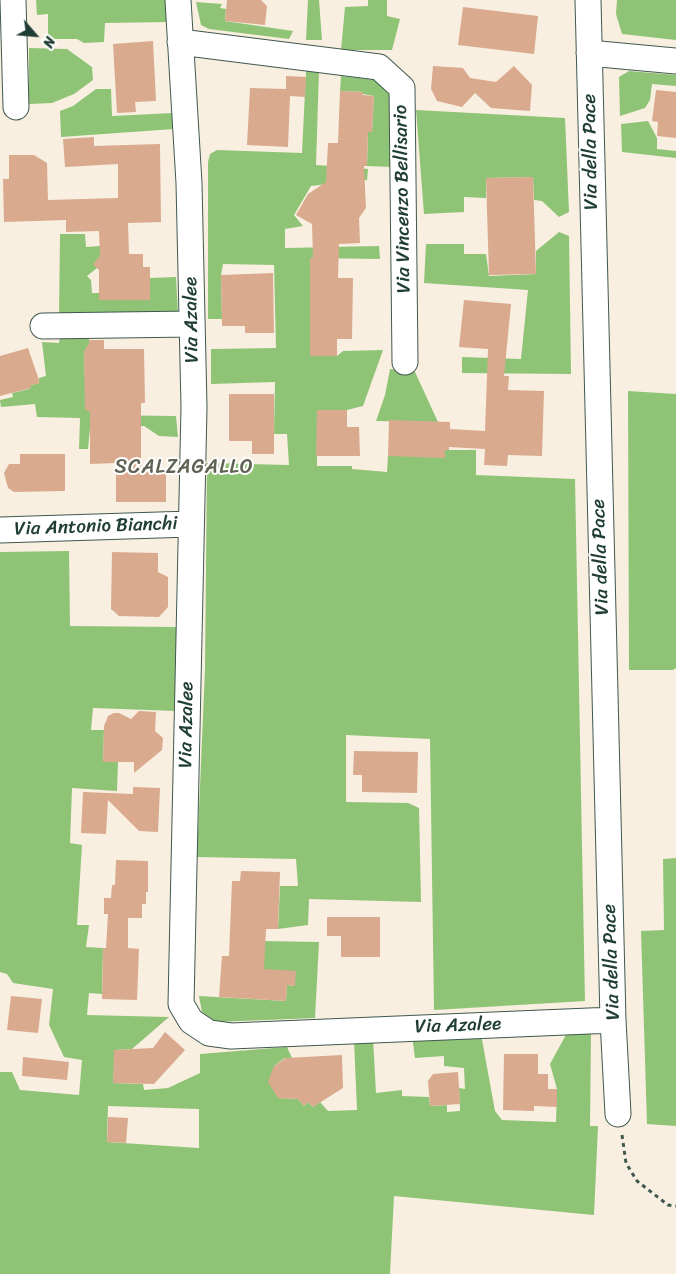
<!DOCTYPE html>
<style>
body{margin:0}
#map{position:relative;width:676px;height:1274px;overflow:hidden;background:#f8efe0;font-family:Sriracha,sans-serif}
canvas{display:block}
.north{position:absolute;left:10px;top:10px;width:50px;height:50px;-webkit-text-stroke:4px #fff;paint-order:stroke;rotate:117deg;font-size:14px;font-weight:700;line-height:20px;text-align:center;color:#1f3d34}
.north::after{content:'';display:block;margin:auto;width:18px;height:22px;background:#1f3d34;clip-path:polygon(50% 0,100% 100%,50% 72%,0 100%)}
</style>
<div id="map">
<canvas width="676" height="1274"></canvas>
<div class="north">N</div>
</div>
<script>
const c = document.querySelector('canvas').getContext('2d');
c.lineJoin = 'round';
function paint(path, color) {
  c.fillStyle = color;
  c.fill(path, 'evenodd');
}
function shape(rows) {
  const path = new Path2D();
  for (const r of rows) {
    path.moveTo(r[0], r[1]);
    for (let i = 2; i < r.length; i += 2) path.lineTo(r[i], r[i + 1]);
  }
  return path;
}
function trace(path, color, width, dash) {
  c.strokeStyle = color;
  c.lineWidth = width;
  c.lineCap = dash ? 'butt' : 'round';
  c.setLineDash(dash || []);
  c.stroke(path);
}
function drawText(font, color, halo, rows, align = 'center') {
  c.font = font + ' Sriracha,sans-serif';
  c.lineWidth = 4;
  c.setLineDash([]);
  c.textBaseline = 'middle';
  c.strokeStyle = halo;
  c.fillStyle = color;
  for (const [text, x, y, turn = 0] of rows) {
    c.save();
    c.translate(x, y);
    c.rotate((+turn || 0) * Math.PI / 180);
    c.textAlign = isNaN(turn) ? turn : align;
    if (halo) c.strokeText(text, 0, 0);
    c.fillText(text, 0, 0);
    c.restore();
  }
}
const green = shape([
 [36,0,169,0,170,22,105,23,104,42,84,43,77,39,48,39,48,14,37,15],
 [308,0,319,0,322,40,306,40],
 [368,0,387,0,387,16,400,19,392,50,341,50,345,7,368,6],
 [617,0,676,0,676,40,622,34,616,14],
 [196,2,222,4,220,8,226,9,225,21,293,31,289,39,209,29,201,25],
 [29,48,67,49,92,67,93,80,74,94,52,103,29,104],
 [306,71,319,71,316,165,368,169,367,180,311,186,294,215,303,226,285,229,285,248,379,246,380,259,310,258,310,355,337,356,343,351,383,350,363,406,347,410,317,410,317,466,352,466,352,469,387,472,388,456,445,450,476,450,476,475,575,479,585,1001,434,1010,430,739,346,735,346,802,408,803,419,808,421,902,309,899,308,925,278,929,280,886,298,886,296,859,197,857,205,669,207,463,289,465,287,434,274,434,275,382,211,384,211,349,276,348,274,265,223,264,221,275,222,319,208,319,208,162,210,154,217,150,302,153],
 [629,71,676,75,676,86,652,84,650,100,645,108,620,116,619,77],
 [341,76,377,80,389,91,392,167,367,166,368,132,372,132,374,96,363,94,363,92,340,91],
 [96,89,111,89,112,116,173,113,174,129,61,137,60,111,73,106],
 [416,110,565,118,569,212,559,217,542,201,534,200,533,177,486,178,486,198,464,197,464,212,424,214],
 [648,121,657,138,657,149,676,151,676,158,622,152,621,124],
 [559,232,569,236,571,374,462,373,462,357,521,359,528,290,424,283,426,244,464,244,464,254,486,254,489,276,536,274,536,251],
 [60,234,85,234,86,247,100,246,101,255,96,264,97,268,87,276,91,280,92,293,99,293,99,300,150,300,150,278,176,277,178,315,59,316],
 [89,333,89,344,84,352,86,409,95,415,176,416,178,437,159,436,144,426,90,428,88,449,79,449,80,418,37,417,35,404,1,407,0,400,13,397,12,393,29,389,31,385,39,383,39,378,46,376,42,342,59,343,60,335],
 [390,369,415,372,438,422,376,421,385,395],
 [628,391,676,394,676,668,673,670,629,670],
 [69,551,70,626,178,627,175,711,93,708,91,730,104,730,103,762,118,762,117,791,72,788,70,843,82,845,77,925,89,925,86,947,103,948,102,994,89,993,87,1015,169,1017,132,1049,115,1050,113,1083,143,1084,144,1090,168,1088,200,1073,200,1054,287,1047,292,1058,285,1058,274,1066,278,1098,298,1099,304,1106,308,1102,313,1107,320,1102,328,1111,357,1110,354,1041,373,1038,376,1093,402,1090,402,1096,429,1097,430,1106,447,1105,447,1112,460,1111,459,1088,465,1089,464,1068,444,1066,444,1056,415,1058,412,1035,481,1034,495,1111,502,1120,556,1122,557,1089,550,1064,567,1033,591,1034,590,1126,598,1126,594,1215,394,1196,390,1274,0,1274,0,1072,12,1072,20,1090,79,1095,82,1060,64,1057,49,1025,53,989,13,983,7,974,0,972,0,552],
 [108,1106,199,1109,199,1148,107,1142],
 [676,858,676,1126,647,1124,641,931,664,930,663,859],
 [262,941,319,942,315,1018,216,1022,208,1017,202,1012,199,996,286,1001,287,985,295,986,264,969]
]);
const building = shape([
 [227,0,261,0,267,6,265,25,225,21],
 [463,7,538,16,534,54,458,45],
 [153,41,156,101,135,102,136,112,117,113,113,44],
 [433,66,463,68,470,78,496,82,514,66,532,85,530,111,491,108,475,93,462,107,437,101,431,89],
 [286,76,306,77,305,97,290,96,288,147,247,145,250,88,286,89],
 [656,90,676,92,676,138,657,136,658,122,652,121],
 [340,91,363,92,363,95,374,96,372,132,368,132,367,166,364,166,366,208,359,218,360,243,339,244,338,278,353,278,352,339,337,339,337,356,310,356,310,258,313,258,312,224,296,215,308,194,326,182,328,143,338,143],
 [94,137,94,146,160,144,161,222,128,223,129,254,143,254,143,267,150,267,150,300,99,300,99,270,93,264,100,256,99,231,66,232,66,220,4,222,3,179,9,179,9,155,34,155,47,163,48,200,118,198,118,164,65,167,63,139],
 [533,177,536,274,489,275,486,178],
 [273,273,274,333,245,333,245,326,222,326,221,275],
 [464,300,511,304,504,376,509,376,508,390,544,391,542,456,508,455,507,466,484,465,485,449,449,447,449,450,445,450,445,458,388,456,389,420,450,422,450,429,485,431,488,349,459,347],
 [89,340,104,340,104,349,144,349,145,403,141,403,141,472,166,472,166,502,116,502,116,463,90,464,90,412,85,409,84,351,89,344],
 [28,348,40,383,31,385,31,388,0,396,0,356],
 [229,394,274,394,274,454,252,454,252,441,229,441],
 [317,410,347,410,347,427,359,427,360,456,316,456],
 [20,454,65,454,65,491,14,492,8,488,4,473,9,464,20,464],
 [112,552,158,553,158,572,168,577,168,607,159,617,119,616,111,609],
 [139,711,156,712,155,731,163,738,162,750,134,773,134,762,103,762,104,726,108,716,114,713,119,713,131,719],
 [354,751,418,752,417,793,362,792,362,775,353,775],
 [133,787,160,788,158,832,139,831,108,800,106,834,81,833,83,792,133,794],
 [116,860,148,861,148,892,146,892,146,904,142,904,142,918,128,918,128,948,139,949,137,1000,102,999,103,948,106,948,108,914,104,914,104,898,111,898,112,885,115,885],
 [241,871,280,872,278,929,266,929,264,969,296,971,295,986,287,985,286,1001,219,997,222,956,229,956,232,881,240,881],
 [327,917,380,917,380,957,341,957,341,936,327,936],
 [11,996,42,999,38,1033,7,1030],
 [165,1032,185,1050,154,1084,113,1083,114,1050,153,1048],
 [504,1054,538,1054,538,1074,548,1074,548,1089,557,1089,557,1107,534,1106,534,1111,503,1110],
 [342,1055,343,1088,313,1107,308,1102,304,1106,298,1099,278,1098,268,1082,274,1066,286,1058],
 [23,1057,69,1062,67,1080,22,1076],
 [458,1072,460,1104,430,1106,428,1081,433,1074],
 [108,1117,128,1118,126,1143,107,1142]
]);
const path = shape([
 [622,1135,626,1163,637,1181,668,1205,676,1206]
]);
const minor = shape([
 [13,0,16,107],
 [178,0,189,183,194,407,181,1004,191,1021,209,1033,231,1036,613,1020],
 [588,0,613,1020,618,1114],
 [180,42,379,67,402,88,405,362],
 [589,53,676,61],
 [43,326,192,324],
 [0,530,191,524]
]);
const streetNames = [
 ["Via della Pace",591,152,-91],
 ["Via Vincenzo Bellisario",403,199,-91],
 ["Via Azalee",192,320,-91],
 ["Via Antonio Bianchi",96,527,-2],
 ["Via della Pace",601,557,-92],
 ["Via Azalee",187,725,-89],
 ["Via della Pace",612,962,-92],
 ["Via Azalee",458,1026,-2]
];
const neighbourhoodNames = [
 ["SCALZAGALLO",184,468]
];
paint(green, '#8fc476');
paint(building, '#daaa8f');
trace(minor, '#40584e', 27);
trace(path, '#40584e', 3, [4, 4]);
trace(minor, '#fff', 25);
drawText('19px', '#1f3d34', '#fff', streetNames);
c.letterSpacing = '1px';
drawText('20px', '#606354', '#fff', neighbourhoodNames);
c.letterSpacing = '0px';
</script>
